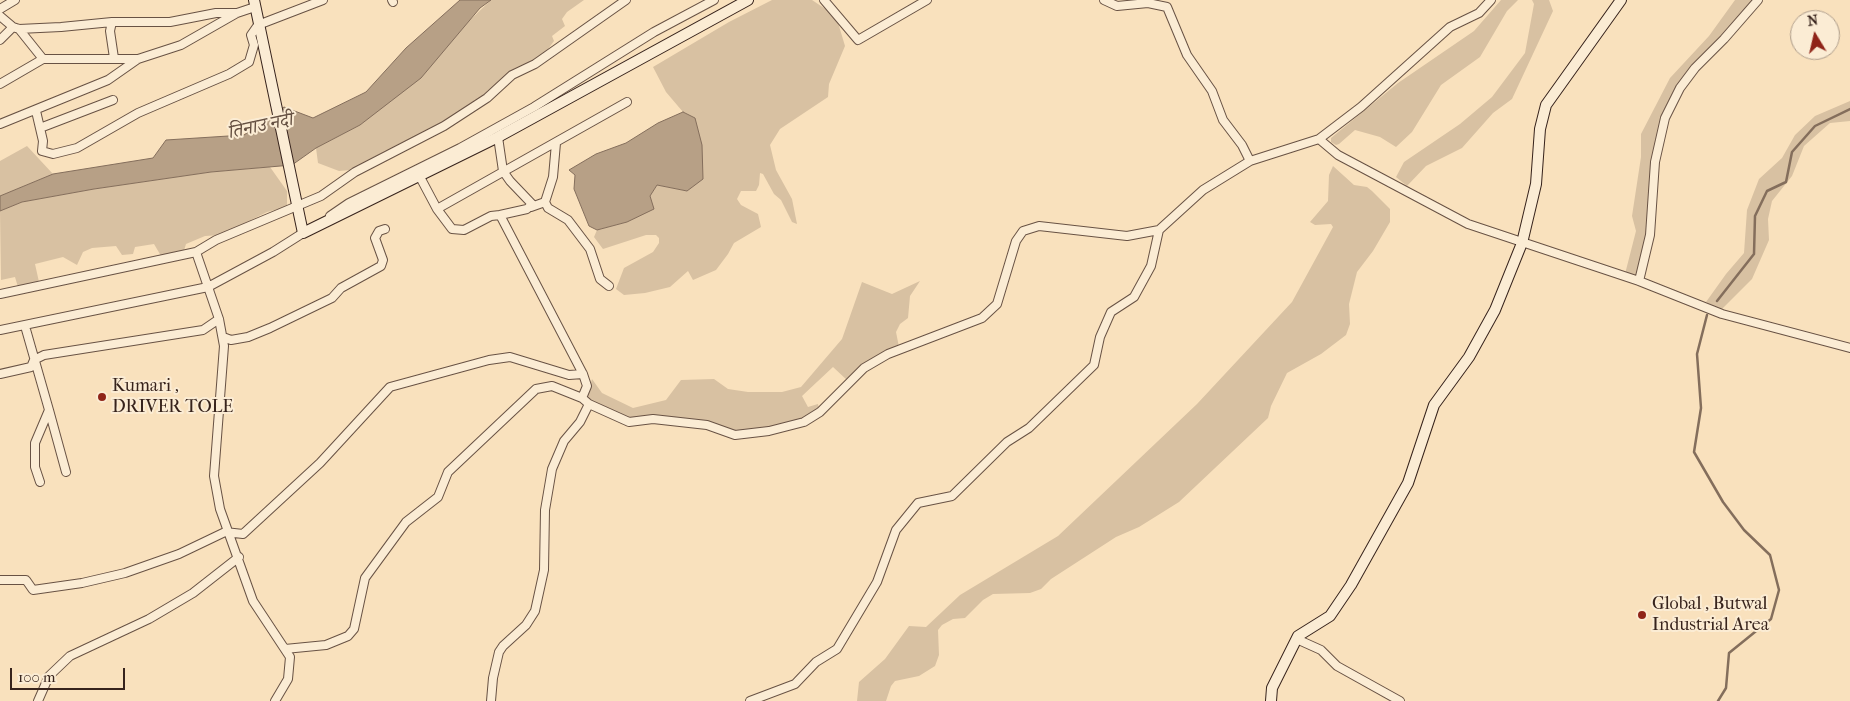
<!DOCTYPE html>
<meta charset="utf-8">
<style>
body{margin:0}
#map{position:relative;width:1850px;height:701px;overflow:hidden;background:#f9e1bd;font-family:"IM FELL French Canon",serif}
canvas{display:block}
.north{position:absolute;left:1790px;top:10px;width:50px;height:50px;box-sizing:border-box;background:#fbecd4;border:1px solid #ad9c8a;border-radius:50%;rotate:351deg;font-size:14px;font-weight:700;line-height:20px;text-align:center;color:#37231c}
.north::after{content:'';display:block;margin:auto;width:18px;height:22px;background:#8f2418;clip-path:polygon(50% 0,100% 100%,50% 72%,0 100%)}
.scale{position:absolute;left:10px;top:668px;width:115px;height:22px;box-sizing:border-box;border:2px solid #37231c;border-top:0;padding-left:6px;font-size:15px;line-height:18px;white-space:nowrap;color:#37231c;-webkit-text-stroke:4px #fbecd4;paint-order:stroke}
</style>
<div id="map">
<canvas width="1850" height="701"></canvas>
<div class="north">N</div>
<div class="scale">100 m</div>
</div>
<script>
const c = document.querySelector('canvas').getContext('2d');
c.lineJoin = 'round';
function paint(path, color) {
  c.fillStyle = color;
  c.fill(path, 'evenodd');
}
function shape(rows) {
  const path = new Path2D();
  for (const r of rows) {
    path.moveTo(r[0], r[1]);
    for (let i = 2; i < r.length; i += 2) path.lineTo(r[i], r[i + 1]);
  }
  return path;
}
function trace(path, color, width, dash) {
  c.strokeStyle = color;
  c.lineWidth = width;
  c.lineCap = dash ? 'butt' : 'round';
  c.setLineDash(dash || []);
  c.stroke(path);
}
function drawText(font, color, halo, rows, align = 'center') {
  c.font = font + ' "IM FELL French Canon","Noto Serif Devanagari",serif';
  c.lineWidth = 4;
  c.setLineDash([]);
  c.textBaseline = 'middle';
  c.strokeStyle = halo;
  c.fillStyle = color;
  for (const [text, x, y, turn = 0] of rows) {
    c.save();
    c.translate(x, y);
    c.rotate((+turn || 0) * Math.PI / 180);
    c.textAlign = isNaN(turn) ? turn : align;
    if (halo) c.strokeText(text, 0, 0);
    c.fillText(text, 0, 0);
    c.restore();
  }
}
const green = shape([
 [491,0,584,0,567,12,562,19,565,26,552,36,554,41,542,57,530,61,497,84,487,91,488,95,444,124,383,152,351,170,339,171,318,163,316,148,360,125],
 [772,0,812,0,836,16,845,46,829,84,828,97,780,129,770,145,776,170,792,199,797,224,792,222,781,200,774,194,763,174,760,173,759,185,756,191,741,191,737,199,741,205,758,214,761,227,734,243,728,254,716,270,693,280,688,271,670,287,645,293,624,295,616,289,624,268,653,252,659,243,659,238,656,235,646,235,603,249,594,237,597,230,627,222,650,196,657,185,687,191,695,118,683,112,666,92,653,67,729,22],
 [1501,0,1518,0,1507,11,1480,57,1441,85,1412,132,1396,147,1380,137,1355,130,1339,144,1336,145,1331,142,1331,138,1398,83,1474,31],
 [1532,0,1549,0,1553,11,1512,99,1493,113,1462,148,1426,166,1407,186,1396,177,1404,162,1460,124,1492,97,1525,53,1534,4],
 [1735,0,1755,0,1722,40,1686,72,1661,122,1648,231,1637,278,1625,274,1636,231,1632,216,1641,157,1641,134,1670,78,1709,36],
 [1850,101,1850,121,1830,123,1804,146,1792,176,1772,201,1768,219,1769,240,1752,279,1721,310,1706,302,1726,274,1744,253,1747,210,1759,179,1782,158,1795,135,1815,116],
 [27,146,53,174,0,196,0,161],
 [1333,166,1354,185,1367,187,1372,191,1390,209,1390,222,1373,251,1357,272,1349,304,1350,324,1346,335,1321,354,1287,373,1271,406,1268,418,1179,502,1139,527,1116,537,1051,579,1041,589,1030,593,993,594,983,600,965,618,953,619,942,625,938,630,939,655,935,666,919,676,895,681,891,686,886,701,857,701,859,682,885,659,909,626,926,627,960,595,1058,536,1197,404,1292,302,1333,227,1331,224,1315,225,1310,222,1328,201,1329,175],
 [270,167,287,191,287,207,267,212,221,235,205,236,186,244,182,257,164,261,154,244,135,247,133,254,122,255,116,246,92,248,83,252,77,265,63,257,35,264,39,282,18,287,15,277,1,280,0,211,22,202,94,189,211,172],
 [920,281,910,296,908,318,900,324,896,332,899,347,848,381,833,367,802,396,808,407,818,404,819,410,803,420,772,428,743,432,729,431,701,420,630,419,593,404,587,398,592,379,602,393,633,408,666,400,681,380,714,379,728,389,748,392,782,392,801,387,842,339,862,282,892,294]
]);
const water = shape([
 [460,0,491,0,480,8,421,78,360,125,316,148,292,165,211,172,94,189,22,202,0,211,0,196,53,174,153,158,166,140,244,135,284,107,313,118,366,92,406,48,460,0],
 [683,112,695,118,702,145,703,179,687,191,657,185,650,196,654,209,627,222,597,230,589,226,574,189,575,175,569,170,596,154,626,143,658,123,683,112]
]);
const stream = shape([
 [1717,301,1754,254,1755,216,1767,191,1786,182,1792,152,1815,126,1850,109],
 [1707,315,1697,354,1701,408,1694,452,1723,502,1744,530,1770,555,1779,590,1771,619,1729,653,1726,688,1718,701]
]);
const street = shape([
 [392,0,393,2],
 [824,0,858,40,927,0],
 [1104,0,1117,6,1148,3,1167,7,1187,55,1212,91,1223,120,1242,145,1250,161],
 [0,9,15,0],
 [0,16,13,27],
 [19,29,43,59,138,59],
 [0,40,13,27,19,29,61,27,112,22],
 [114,58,110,31,112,22,170,22,216,13,237,13],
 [0,84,43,59],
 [36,111,43,141,42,151,53,154,77,148,138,113,229,74,249,62,254,45,251,35,258,25,323,0],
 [0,124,108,80,138,59,181,45,237,13,255,7],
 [40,128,113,100],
 [498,137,503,171,510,181,532,204,527,209,500,215,583,374,587,386,582,398],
 [1319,139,1338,155,1468,224,1639,281,1722,314,1850,348],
 [420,177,437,209,452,229,464,230,491,216,500,215],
 [545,202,548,208,568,220,590,249,600,279,609,286],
 [531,207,545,202,553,177,556,143],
 [437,209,627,102],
 [330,216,349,203,460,148,534,107,654,32,714,0],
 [196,252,219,319,224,346,214,476,220,509,253,601,290,657,288,679,275,701],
 [1639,281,1650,235,1655,162,1665,118,1680,88,1695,68,1724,39,1758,0],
 [0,294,196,252,216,240,321,196,355,172,444,126,487,98,512,75,535,64,626,0],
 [25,326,49,410,35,443,35,467,40,482],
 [0,330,208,287,273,252,303,233],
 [223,337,231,340,248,337,270,328,332,298,341,288,381,266,383,260,375,238,379,231,385,229],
 [0,374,31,367,34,360,44,355,203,330,219,319],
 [49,410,66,472],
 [0,580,26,580,33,590,82,583,125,573,179,554,225,532,243,534,320,463,390,387,489,360,510,357,569,375,583,374],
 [1298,636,1301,641,1321,650,1337,666,1400,701],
 [285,649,326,645,348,636,354,629,365,578,406,522,438,497,448,472,536,389,552,386,582,398,589,404,629,422,653,419,707,425,735,435,769,431,804,422,820,412,864,368,888,354,982,318,997,304,1016,241,1023,231,1039,226,1127,236,1159,230],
 [38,701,49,676,70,656,149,619,193,593,239,557],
 [491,701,493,678,499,652,503,646,526,625,535,611,544,570,545,510,552,469,564,441,580,422,589,404],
 [750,701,795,684,816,662,837,649,877,582,896,530,918,503,952,496,1007,442,1029,428,1094,365,1100,337,1111,312,1134,297,1151,266,1159,230,1203,190,1250,161,1319,139,1361,107,1450,27,1479,13,1491,0]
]);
const secondary = shape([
 [254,0,303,233,498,137,748,0],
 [1271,701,1272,688,1298,636,1330,616,1351,585,1408,483,1434,405,1469,357,1495,310,1522,243,1536,184,1540,129,1546,105,1621,0]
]);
const markers = [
 [102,397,5,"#8f2418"],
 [1642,615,5,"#8f2418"]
];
const poiNames = [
 ["Kumari ,",112,387],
 ["DRIVER TOLE",112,408],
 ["Global , Butwal",1652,605],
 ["Industrial Area",1652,626]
];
const waterNames = [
 ["तिनाउ नदी",260,127,-12]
];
paint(green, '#d8c1a2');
paint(water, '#b7a086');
trace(water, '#846e5c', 1);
trace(stream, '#846e5c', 2.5);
trace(street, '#685244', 10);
trace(secondary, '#37231c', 12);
trace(street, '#fbecd4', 8);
trace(secondary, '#fbecd4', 10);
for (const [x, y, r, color] of markers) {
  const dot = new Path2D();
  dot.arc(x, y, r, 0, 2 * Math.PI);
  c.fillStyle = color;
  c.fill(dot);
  trace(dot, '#fbecd4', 2);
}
drawText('18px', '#37231c', '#fbecd4', poiNames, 'left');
drawText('italic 19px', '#644f41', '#fbecd4', waterNames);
</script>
